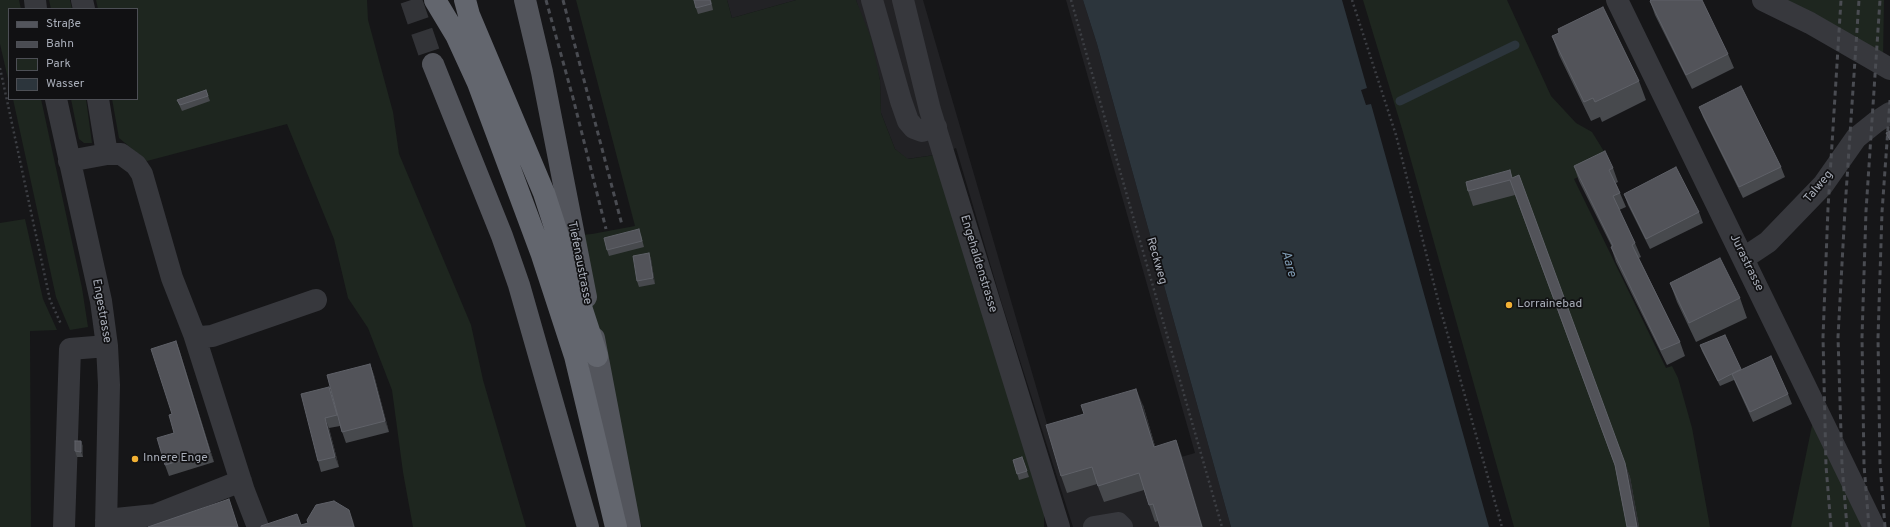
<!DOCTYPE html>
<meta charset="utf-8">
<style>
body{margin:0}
#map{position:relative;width:1890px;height:527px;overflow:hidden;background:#161618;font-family:Overpass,sans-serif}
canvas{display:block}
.legend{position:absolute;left:8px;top:8px;width:130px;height:92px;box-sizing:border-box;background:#111113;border:1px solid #4d4f55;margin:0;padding:5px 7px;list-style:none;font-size:12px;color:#a8adb8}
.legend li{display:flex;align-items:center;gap:8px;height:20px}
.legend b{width:20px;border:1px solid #4d4f55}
</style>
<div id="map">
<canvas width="1890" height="527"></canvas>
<ul class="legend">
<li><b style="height:5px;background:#53555c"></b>Straße</li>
<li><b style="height:5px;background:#4a4c52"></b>Bahn</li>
<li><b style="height:11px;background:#1e261f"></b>Park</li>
<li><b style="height:11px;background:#2c353c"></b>Wasser</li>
</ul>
</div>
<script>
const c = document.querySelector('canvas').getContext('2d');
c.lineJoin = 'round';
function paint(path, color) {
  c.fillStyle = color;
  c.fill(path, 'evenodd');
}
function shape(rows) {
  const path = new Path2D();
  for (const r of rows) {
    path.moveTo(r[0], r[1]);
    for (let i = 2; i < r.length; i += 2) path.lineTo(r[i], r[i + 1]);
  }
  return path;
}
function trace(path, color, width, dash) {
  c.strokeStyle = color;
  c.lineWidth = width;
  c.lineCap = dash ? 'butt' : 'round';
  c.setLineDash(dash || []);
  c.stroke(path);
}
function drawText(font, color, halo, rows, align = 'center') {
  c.font = font + ' Overpass,sans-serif';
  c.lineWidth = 3.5;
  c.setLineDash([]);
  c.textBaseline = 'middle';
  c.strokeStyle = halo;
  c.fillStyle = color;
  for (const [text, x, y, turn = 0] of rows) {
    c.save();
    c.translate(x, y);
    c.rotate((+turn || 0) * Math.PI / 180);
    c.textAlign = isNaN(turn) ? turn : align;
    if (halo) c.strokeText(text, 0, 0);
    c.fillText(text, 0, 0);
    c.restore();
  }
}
const built = shape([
 [727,0,796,0,732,18],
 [856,0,923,0,1052,441,1087,422,1143,405,1160,463,1195,453,1066,0,1083,0,1097,44,1231,527,1073,527,1002,304,956,148,935,155,907,159,895,149,881,113,880,80]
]);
const green = shape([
 [0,0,19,0,21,9,9,9,9,83,0,44],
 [49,0,70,0,72,9,51,9],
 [96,0,367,0,368,20,393,112,399,154,471,325,483,380,526,527,413,527,403,472,392,390,368,328,348,298,334,239,287,124,147,161,119,138,112,99,137,99,137,9,98,9],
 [576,0,727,0,732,18,796,0,856,0,871,38,880,80,881,113,895,149,908,159,935,155,1044,486,1044,527,642,527,609,421,571,236,592,234,635,226],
 [1363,0,1507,0,1551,96,1576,123,1592,132,1605,153,1608,164,1574,179,1666,368,1672,366,1678,378,1692,428,1710,527,1514,527,1403,132],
 [1769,0,1884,0,1883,60],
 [13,99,41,99,82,288,88,327,70,330,56,297],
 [71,99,86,99,92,143,84,143,79,139],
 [25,219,43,299,57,330,30,331,31,527,0,527,0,223],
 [1814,416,1869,527,1791,527]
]);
const water = shape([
 [1083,0,1342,0,1367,88,1361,90,1366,105,1371,104,1489,527,1231,527,1097,44]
]);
const stream = shape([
 [1400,101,1515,45]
]);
const majorTunnel = shape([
 [411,0,433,64]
]);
const path = shape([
 [1071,0,1222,527],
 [1352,0,1396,135,1439,304,1502,527],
 [0,68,50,300,61,324]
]);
const minor = shape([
 [35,0,36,9],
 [82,0,84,9],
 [872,0,901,101,908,121,914,128,922,131,936,127],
 [903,0,930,110,1059,527],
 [1617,0,1874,527],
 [1763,0,1810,23,1890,69],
 [56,99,101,301,107,346,109,385,106,527],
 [98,99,107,154],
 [69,161,107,154,121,154,136,165,142,174,172,278,194,334,201,337,212,336,316,300],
 [1744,258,1768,242,1823,185,1856,138,1876,122,1890,113],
 [194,334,244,491,258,527],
 [106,520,155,515,241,481],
 [64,527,70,349,107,346],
 [1094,527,1118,523,1122,527]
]);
const major = shape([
 [525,0,542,72,586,297],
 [433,64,502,236,519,285,588,527],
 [594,338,630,527]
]);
const highway = shape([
 [435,0,456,35,478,83,542,255,575,356,616,527],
 [465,0,469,15,544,193,597,356]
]);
const rail = shape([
 [546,0,573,98,606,229],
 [563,0,622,225],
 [1831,527,1826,466,1823,337,1828,208,1841,0],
 [1847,527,1842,465,1838,337,1845,209,1859,0],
 [1869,527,1864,465,1862,337,1866,211,1880,0],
 [1885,527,1880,464,1878,338,1882,212,1890,100]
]);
const wall = shape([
 [711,0,713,10,698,14,696,8],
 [1650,1,1728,54,1734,68,1692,89,1655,15],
 [1552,36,1639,81,1646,100,1602,122,1600,117,1591,121,1559,55],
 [206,90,210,101,182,111,177,100],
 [1699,107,1781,167,1785,177,1743,198,1703,117],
 [1574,166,1613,168,1618,182,1616,183,1620,193,1626,207,1619,210,1635,243,1641,257,1639,258,1680,342,1685,356,1667,365,1616,262,1611,247,1612,247,1579,181],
 [1512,177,1630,477,1639,527,1627,527,1615,466,1515,195,1473,206,1468,191],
 [1624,194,1699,212,1703,223,1650,249,1628,205],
 [641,235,644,247,609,256,607,250],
 [649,253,651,259,655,284,639,287,637,281],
 [1670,283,1740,298,1747,318,1696,342,1677,302],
 [176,341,180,352,214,462,169,476,165,465,174,433,172,414],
 [1700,345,1741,370,1788,394,1792,404,1753,422,1734,380,1720,386,1702,351],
 [370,364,374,375,389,432,346,443,340,426,329,428,339,467,321,472,318,461,329,387,333,397],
 [1143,405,1155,446,1182,456,1158,521,1155,522,1144,490,1104,502,1097,484,1067,493,1061,476],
 [81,441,83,447,83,457,77,457,75,451],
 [1022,457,1029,477,1019,480,1013,460]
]);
const shadedWall = shape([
 [649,253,651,259,655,284,653,278],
 [176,341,180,352,214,462,210,452],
 [370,364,374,375,389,432,385,421],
 [329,387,333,398,340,426,337,415],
 [1136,389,1143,405,1160,463,1154,447],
 [325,418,329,428,339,467,335,457],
 [1176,440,1182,456,1203,527,1202,527],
 [81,441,83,447,83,457,81,452],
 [1625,463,1630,477,1639,527,1637,527],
 [349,510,353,520,355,527,354,527]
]);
const building = shape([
 [694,0,710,0,711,4,696,8,694,0],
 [1651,0,1702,0,1728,54,1686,75,1650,1,1651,0],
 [1603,7,1639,81,1595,102,1593,98,1584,102,1552,36,1559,33,1558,29,1603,7],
 [1741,86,1781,167,1739,187,1699,107,1741,86],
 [206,90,208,96,180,105,177,100,206,90],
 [1890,131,1890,140,1886,133,1890,131],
 [1605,151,1613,168,1609,170,1620,193,1613,196,1635,243,1632,245,1680,342,1661,350,1611,247,1613,246,1574,166,1605,151],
 [1676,167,1699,212,1646,239,1624,194,1676,167],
 [1510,170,1512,178,1519,175,1625,463,1637,527,1627,527,1615,465,1510,180,1468,191,1466,182,1510,170],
 [639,229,642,241,607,250,604,238,639,229],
 [649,253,653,278,637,281,633,256,649,253],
 [1720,258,1740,298,1689,323,1670,283,1720,258],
 [1725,335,1741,369,1718,381,1700,345,1725,335],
 [176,341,210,452,165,465,157,438,174,433,169,415,172,414,151,349,176,341],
 [1771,356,1788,394,1750,412,1732,374,1771,356],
 [370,364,385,421,342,432,327,375,370,364],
 [329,387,337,415,325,418,335,457,318,461,301,394,329,387],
 [1136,389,1154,447,1176,440,1202,527,1160,527,1153,504,1149,505,1139,473,1098,486,1092,467,1061,476,1046,425,1084,414,1081,405,1136,389],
 [75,441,81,441,81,452,75,451,75,441],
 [1022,457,1027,471,1017,474,1013,460,1022,457],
 [229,499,238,527,148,527,229,499],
 [334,501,349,510,354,527,261,527,261,526,297,514,301,525,308,523,307,520,316,505,334,501]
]);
const markers = [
 [1509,305,4,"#f2b134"],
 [135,459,4,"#f2b134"]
];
const streetNames = [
 ["Talweg",1819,187,-50],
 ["Reckweg",1156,261,74],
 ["Tiefenaustrasse",579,263,79],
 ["Jurastrasse",1746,263,64],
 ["Engehaldenstrasse",978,264,73],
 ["Engestrasse",101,311,80]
];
const poiNames = [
 ["Lorrainebad",1517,305],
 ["Innere Enge",143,459]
];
const waterNames = [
 ["Aare",1288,264,75]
];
paint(built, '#222225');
paint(green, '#1e261f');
paint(water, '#2c353c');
trace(stream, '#2c353c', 9);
trace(majorTunnel, '#333438', 22, [22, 11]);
trace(path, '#3d3f44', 2.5, [2, 3]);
trace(minor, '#37383d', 22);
trace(major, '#53555c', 22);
trace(highway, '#63666e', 22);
trace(rail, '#4a4c52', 3, [5, 4]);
paint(wall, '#47494d');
paint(shadedWall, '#2f3033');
paint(building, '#525359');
trace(building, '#5f6168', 1);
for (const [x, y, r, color] of markers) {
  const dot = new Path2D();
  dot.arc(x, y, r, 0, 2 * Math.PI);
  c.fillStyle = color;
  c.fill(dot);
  trace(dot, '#111113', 1.5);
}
drawText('12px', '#a8adb8', '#111113', streetNames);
drawText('12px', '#a8adb8', '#111113', poiNames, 'left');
drawText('italic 13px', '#7f9bb3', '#111113', waterNames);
</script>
